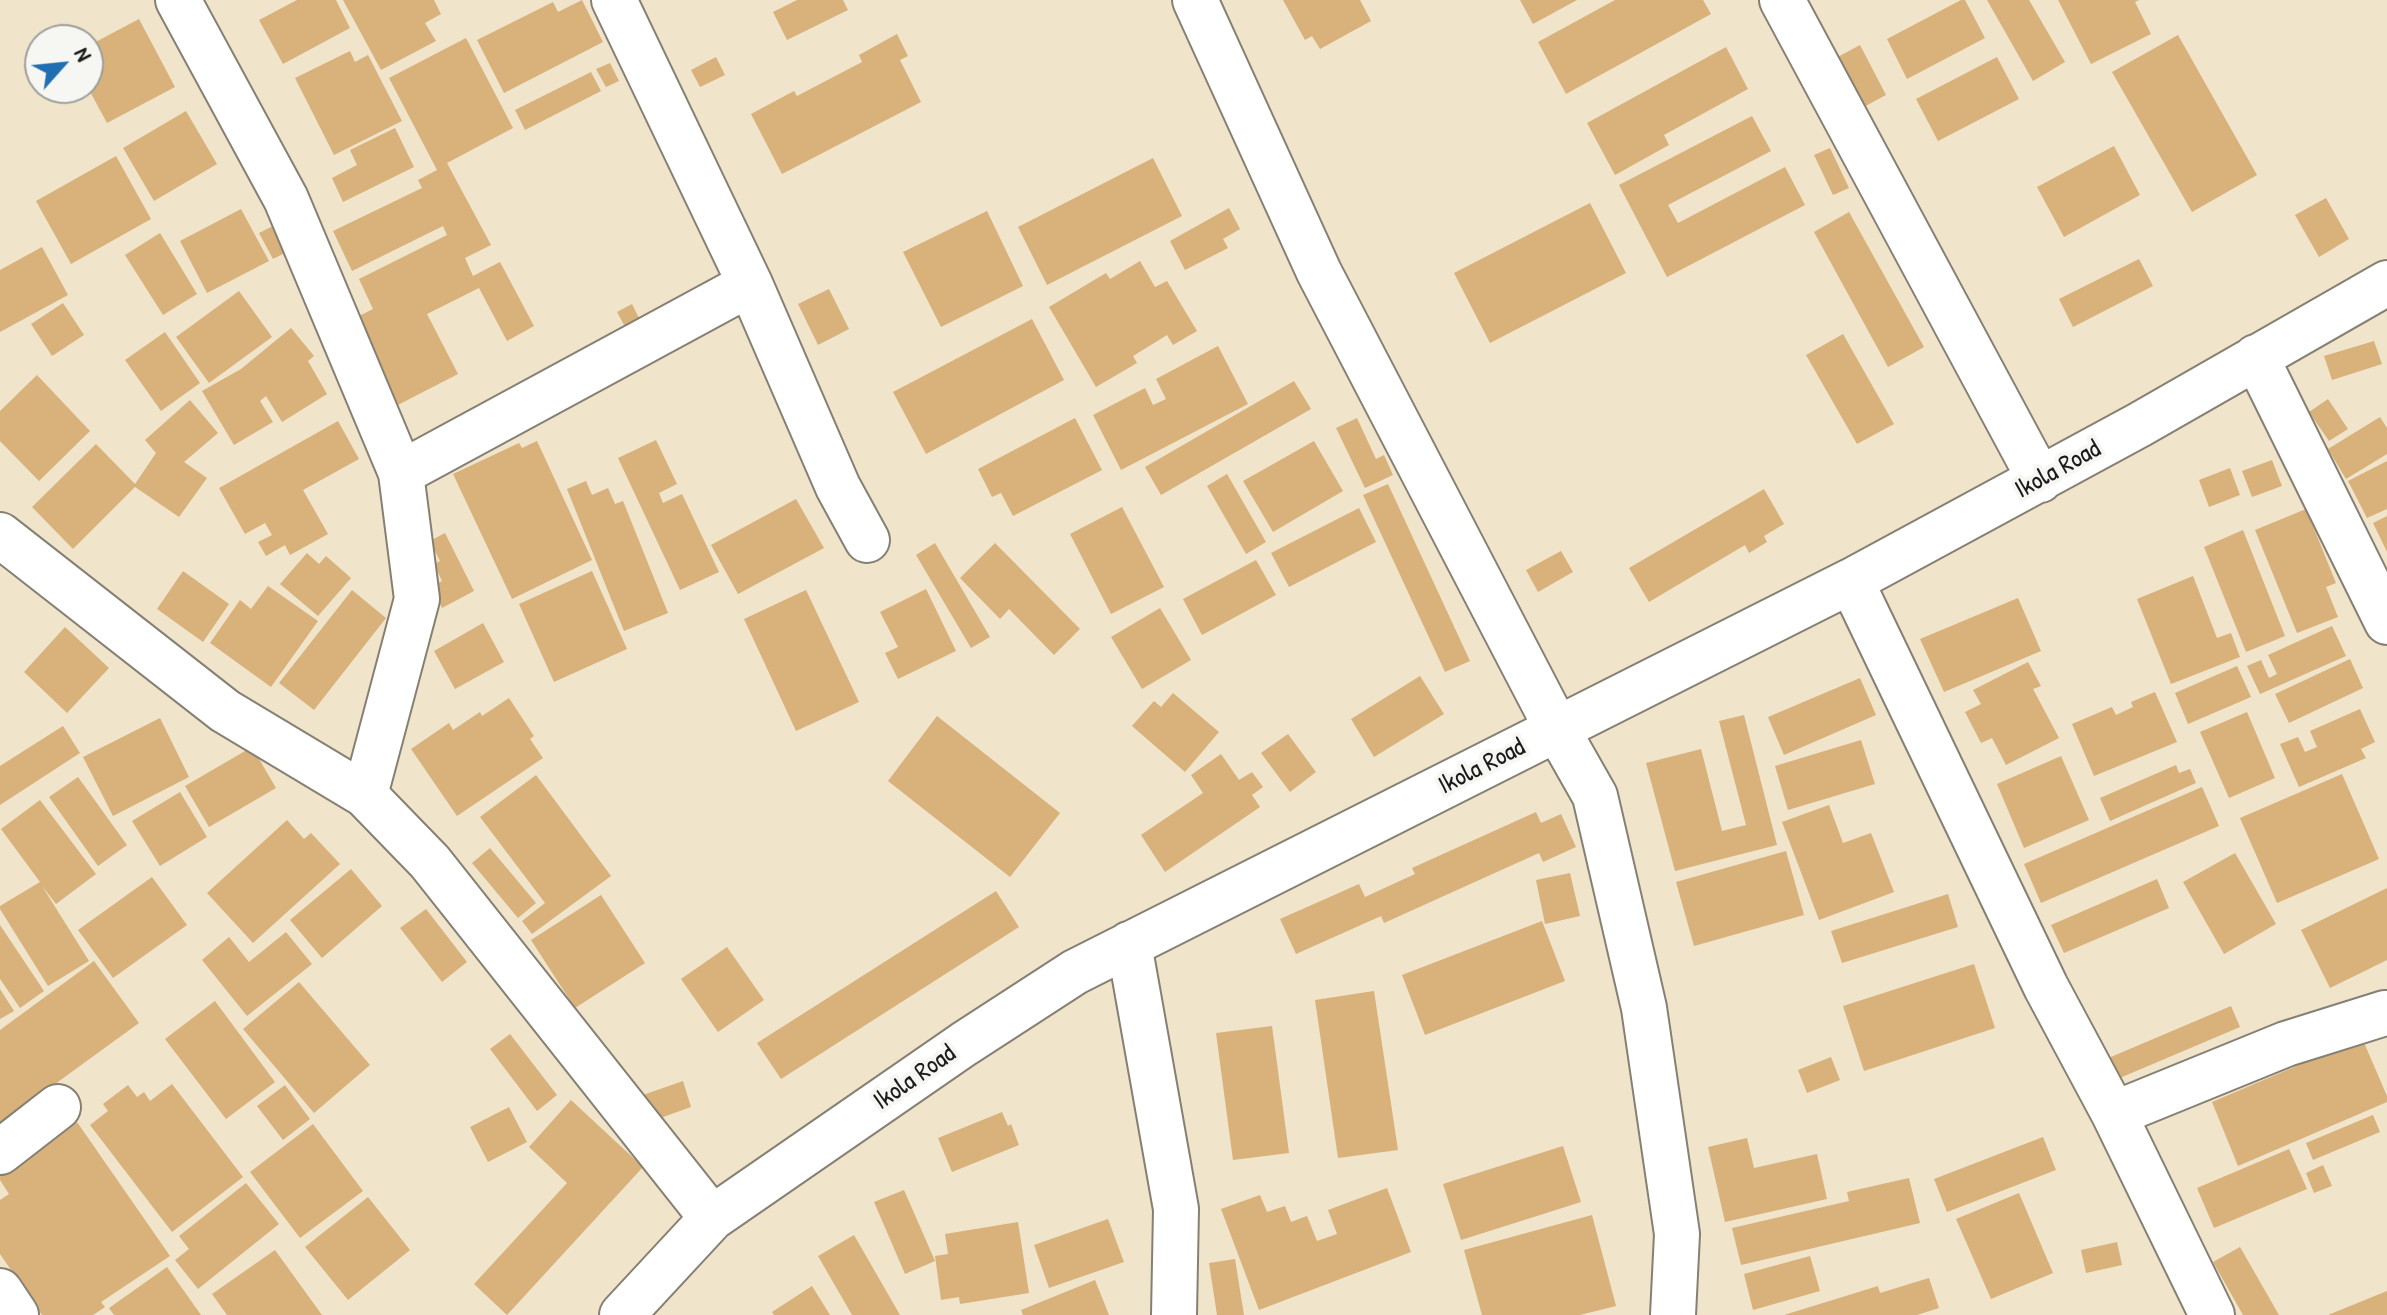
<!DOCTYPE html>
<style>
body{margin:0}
#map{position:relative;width:2387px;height:1315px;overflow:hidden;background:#f0e4cb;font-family:"Patrick Hand",sans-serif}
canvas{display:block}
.north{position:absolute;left:24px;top:24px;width:80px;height:80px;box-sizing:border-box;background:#f6f6f2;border:2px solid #9f9f9c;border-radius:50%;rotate:63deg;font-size:22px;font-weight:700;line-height:32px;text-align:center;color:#1c1c1c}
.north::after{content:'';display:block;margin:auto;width:28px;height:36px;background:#1f6fb2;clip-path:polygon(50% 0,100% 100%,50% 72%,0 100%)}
</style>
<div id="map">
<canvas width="2387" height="1315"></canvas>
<div class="north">N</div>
</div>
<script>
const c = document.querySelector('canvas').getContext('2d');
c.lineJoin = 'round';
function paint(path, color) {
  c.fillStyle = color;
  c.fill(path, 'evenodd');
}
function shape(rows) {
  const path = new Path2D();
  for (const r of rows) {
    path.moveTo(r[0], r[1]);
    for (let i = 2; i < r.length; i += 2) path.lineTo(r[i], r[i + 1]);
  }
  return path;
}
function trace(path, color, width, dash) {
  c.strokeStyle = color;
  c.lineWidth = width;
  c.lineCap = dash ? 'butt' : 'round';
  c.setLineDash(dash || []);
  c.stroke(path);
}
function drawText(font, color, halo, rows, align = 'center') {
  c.font = font + ' "Patrick Hand",sans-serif';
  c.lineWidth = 8;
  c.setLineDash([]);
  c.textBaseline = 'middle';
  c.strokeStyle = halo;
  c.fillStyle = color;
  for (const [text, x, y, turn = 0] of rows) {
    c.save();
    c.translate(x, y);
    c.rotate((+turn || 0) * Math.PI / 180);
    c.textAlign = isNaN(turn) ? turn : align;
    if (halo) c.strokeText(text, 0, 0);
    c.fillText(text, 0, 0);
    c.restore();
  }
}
const building = shape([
 [297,0,336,0,350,28,283,64,259,20],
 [343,0,434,0,441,14,425,23,436,41,381,70],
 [582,0,603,42,504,93,477,40,553,2,558,12],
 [797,0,843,0,848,10,787,40,773,12],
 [1283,0,1360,0,1371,21,1320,49,1312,36,1305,40],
 [1520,0,1577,0,1533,24],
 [1615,0,1703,0,1711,14,1566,94,1538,42],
 [1961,0,1965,0,1985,38,1907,79,1887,39],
 [1987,0,2029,0,2065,62,2033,81],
 [2058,0,2139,0,2135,2,2151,34,2091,64],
 [139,19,175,87,107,123,88,88,88,46],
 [897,34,908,56,900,60,921,102,782,174,751,114,794,91,797,96,862,62,859,55],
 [2178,35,2257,175,2192,212,2112,72],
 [466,38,513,128,447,163,491,245,465,258,473,276,500,262,534,326,507,341,479,288,427,314,458,374,392,408,347,322,373,309,359,279,447,235,443,226,352,271,333,231,422,188,418,180,437,170,389,78],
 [1860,45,1886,95,1860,109,1834,59],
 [1726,47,1748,89,1664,135,1669,145,1615,175,1587,123],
 [350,51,355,62,368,55,402,121,334,155,295,78],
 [716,57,725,75,700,87,691,70],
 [1997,57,2019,99,1938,141,1916,99],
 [610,63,619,81,606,87,596,69],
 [591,72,601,91,525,130,515,110],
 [186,111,217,164,154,201,123,148],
 [1752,116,1771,151,1668,205,1678,223,1785,167,1805,205,1667,277,1619,185],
 [395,128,414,167,343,202,332,178,357,165,350,150],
 [2114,146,2140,195,2064,237,2037,187],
 [1830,148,1849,188,1833,195,1814,155],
 [116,156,151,219,71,264,36,201],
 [1153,158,1182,216,1047,285,1018,227],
 [2326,198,2349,239,2319,257,2295,215],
 [1590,203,1626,273,1490,343,1454,273],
 [1229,208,1240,229,1223,239,1228,248,1185,270,1170,241],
 [241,209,269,261,207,293,180,241],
 [987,211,1023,286,941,327,903,252],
 [1849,212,1924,347,1888,367,1814,232],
 [285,220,298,246,273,259,259,233],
 [160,233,197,294,163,315,125,255],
 [42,247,68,295,0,332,0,270],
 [2139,259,2153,286,2073,327,2059,299],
 [1140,261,1155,287,1167,281,1197,331,1173,345,1167,335,1133,356,1137,363,1096,387,1049,307,1106,273,1110,279],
 [829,289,849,329,818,345,798,304],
 [239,291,272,337,209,383,176,337],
 [63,303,84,335,52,356,31,324],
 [632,304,643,326,629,334,617,312],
 [1032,319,1064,380,926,454,893,392],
 [291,328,314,356,308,361,327,394,282,422,266,396,260,401,273,422,234,445,202,391,241,369],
 [165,332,200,383,161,411,125,360],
 [1843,334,1894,424,1857,444,1806,355],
 [2374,341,2382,364,2332,380,2324,356],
 [1218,346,1248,404,1121,470,1093,415,1145,388,1153,405,1166,399,1156,379],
 [37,375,90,431,39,481,0,441,0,411],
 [1294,381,1311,409,1161,495,1145,467],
 [2328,399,2348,429,2329,441,2309,412],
 [190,400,218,433,184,462,207,478,179,517,135,487,73,549,32,507,96,444,135,484,156,453,145,440],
 [2380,417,2387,428,2387,454,2346,479,2328,449],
 [1075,418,1102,470,1013,516,1001,493,992,497,978,469],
 [1357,418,1376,459,1384,455,1393,475,1365,488,1336,428],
 [338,421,359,459,303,490,328,534,290,555,285,545,266,556,258,542,272,535,265,523,245,534,219,488],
 [656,440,677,484,659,493,663,503,682,494,719,572,680,590,618,458],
 [537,441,592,560,512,599,453,474,519,443,522,448],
 [1314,441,1343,491,1273,532,1243,481],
 [2272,460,2282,486,2252,497,2242,471],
 [2387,461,2387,509,2367,518,2348,481],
 [2230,468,2240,495,2209,507,2199,480],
 [1227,474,1266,542,1246,554,1207,486],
 [586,481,592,495,608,488,615,504,623,501,668,613,624,631,567,489],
 [1388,484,1470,661,1445,672,1363,495],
 [1764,489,1784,524,1764,536,1767,542,1749,553,1745,545,1649,602,1629,568],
 [796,499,824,548,738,594,711,545],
 [1122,507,1164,587,1111,614,1070,534],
 [1359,508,1376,542,1289,587,1271,553],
 [2306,509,2336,583,2326,587,2338,617,2297,633,2255,530],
 [2387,516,2387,552,2373,523],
 [2243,530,2285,636,2246,652,2204,547],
 [445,533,474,591,442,608,432,586,442,581,434,564,440,561,430,541],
 [935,543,990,637,971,648,916,555],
 [995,543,1080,629,1054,655,1009,609,1000,619,960,578],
 [1561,551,1573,572,1538,592,1526,570],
 [307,553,319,564,326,556,351,578,318,616,280,584],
 [1256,560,1276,595,1202,635,1183,599],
 [183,571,229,604,203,642,157,609],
 [592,571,627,649,554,682,519,604],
 [2193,576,2217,638,2231,633,2240,657,2171,684,2137,599],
 [268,586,318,621,271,687,210,643,240,600,251,609],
 [926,589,956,651,898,679,885,653,898,647,880,612],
 [352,590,386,618,314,710,279,683],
 [806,590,859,702,796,731,744,619],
 [2018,598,2041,651,1944,692,1920,639],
 [1160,608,1191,660,1142,689,1111,637],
 [483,623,504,662,455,689,434,651],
 [2332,626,2346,656,2260,694,2247,666,2261,660,2269,678,2277,674,2268,655],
 [65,627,109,668,67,713,24,672],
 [2350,659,2363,688,2289,723,2275,694],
 [2028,662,2041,686,2033,689,2059,738,2006,765,1992,738,1981,743,1965,712,1981,704,1973,690],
 [2237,666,2251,697,2188,724,2175,693],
 [1420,676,1444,714,1374,757,1351,719],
 [1860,678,1876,715,1784,755,1768,717],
 [2155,692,2177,742,2094,776,2072,724,2112,707,2116,715,2133,707,2131,702],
 [1173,693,1219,732,1185,772,1132,726,1154,701,1161,707],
 [509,698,534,736,530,739,543,758,457,816,411,749,449,723,453,730,480,712,482,716],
 [2360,709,2375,742,2361,749,2366,758,2299,787,2280,744,2298,737,2305,752,2317,747,2310,731],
 [2247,712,2275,778,2229,798,2200,732],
 [1744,715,1777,845,1675,871,1646,763,1701,749,1722,831,1746,825,1719,721],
 [937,716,1060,813,1010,877,888,781],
 [160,718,189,777,113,816,83,757],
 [63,726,80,753,0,805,0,766],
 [1288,734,1316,772,1290,792,1261,753],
 [1861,740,1875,784,1788,810,1775,766],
 [252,747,276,788,209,827,185,786],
 [1221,754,1239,780,1252,772,1263,787,1252,795,1260,807,1165,872,1141,835,1203,793,1191,775],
 [2061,756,2089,820,2024,848,1997,784],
 [2176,765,2179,773,2190,769,2196,783,2110,821,2100,798],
 [2342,774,2379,859,2277,903,2240,818],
 [536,775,611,876,532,934,522,921,545,903,480,817],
 [78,777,127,845,98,866,49,797],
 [2202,787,2219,826,2041,903,2024,864],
 [180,792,207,837,160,866,132,821],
 [40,800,96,874,56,904,42,886,89,961,48,986,0,909,0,906,40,882,1,829],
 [1829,805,1843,843,1871,833,1894,892,1819,920,1782,822],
 [1536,812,1541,823,1561,814,1576,847,1543,862,1539,853,1384,923,1381,916,1296,954,1280,919,1359,884,1365,897,1415,874,1412,868],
 [287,820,304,839,311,833,340,864,253,943,207,893],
 [490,848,536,903,518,918,472,863],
 [1786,851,1804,915,1694,946,1676,882],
 [2235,853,2276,924,2224,954,2183,882],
 [351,869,382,906,322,958,290,920],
 [1570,873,1580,916,1545,924,1536,880],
 [152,877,187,925,113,978,78,930],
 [2157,879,2169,908,2064,953,2051,925],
 [2387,888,2387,960,2330,988,2301,930],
 [996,891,1019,927,781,1079,757,1043],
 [1948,894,1958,927,1842,963,1831,931],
 [601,895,645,963,575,1008,531,940],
 [426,909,467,962,442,982,400,928],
 [1542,921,1565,981,1425,1035,1402,975],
 [0,925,44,991,20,1008,0,979],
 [286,932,312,964,247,1016,202,960,229,937,249,962],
 [727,947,764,1000,718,1032,681,979],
 [94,961,139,1023,0,1124,0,1030],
 [1974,964,1995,1028,1864,1071,1843,1006],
 [299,982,370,1065,314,1113,243,1029],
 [0,989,14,1011,0,1019],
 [1374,991,1398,1150,1338,1158,1315,1000],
 [215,1001,275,1082,226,1119,165,1039],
 [2231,1006,2240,1027,2108,1083,2099,1062],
 [1272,1026,1289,1153,1233,1160,1216,1033],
 [510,1034,557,1095,537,1111,490,1049],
 [2362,1038,2387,1096,2387,1102,2238,1166,2212,1102],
 [1831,1057,1840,1080,1807,1093,1798,1070],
 [683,1081,691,1107,652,1121,643,1095],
 [172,1084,243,1177,172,1232,90,1125,108,1111,103,1104,128,1085,137,1097,144,1092,150,1101],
 [285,1085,310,1119,283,1140,257,1106],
 [571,1100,643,1167,507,1315,474,1284,567,1183,529,1147],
 [509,1107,527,1142,488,1162,470,1127],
 [1002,1112,1008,1126,1011,1124,1019,1145,952,1172,938,1138],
 [2373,1115,2380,1132,2313,1160,2306,1143],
 [77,1122,170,1256,101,1302,105,1307,93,1315,42,1315,0,1254,0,1200,9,1194,0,1180,0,1175],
 [313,1124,363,1191,300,1238,250,1172],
 [2043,1137,2056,1170,1947,1212,1934,1179],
 [1747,1138,1754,1168,1817,1154,1827,1199,1725,1222,1708,1147],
 [1563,1146,1581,1202,1461,1240,1443,1184],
 [2289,1149,2307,1189,2214,1228,2197,1188],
 [2323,1165,2332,1186,2314,1193,2306,1173],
 [1909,1178,1920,1223,1741,1265,1732,1228,1849,1201,1847,1192],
 [246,1183,279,1224,198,1289,175,1260,189,1249,179,1236],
 [1387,1188,1411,1252,1259,1310,1221,1209,1260,1195,1267,1212,1285,1206,1291,1222,1307,1216,1317,1241,1337,1234,1328,1210],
 [904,1190,935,1261,905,1274,874,1202],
 [2019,1193,2053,1273,1991,1299,1956,1219],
 [368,1197,410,1250,348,1300,305,1247],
 [1592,1215,1616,1306,1580,1315,1482,1315,1464,1250],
 [1108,1219,1124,1262,1049,1288,1034,1245],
 [1018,1222,1029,1293,960,1304,959,1297,941,1300,935,1256,948,1254,945,1234],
 [854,1235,900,1315,852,1315,818,1256],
 [2117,1242,2122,1265,2086,1273,2081,1250],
 [2240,1247,2279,1315,2243,1315,2213,1262],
 [275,1250,322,1315,227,1315,212,1294],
 [1810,1256,1820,1291,1753,1310,1744,1274],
 [1235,1259,1244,1315,1217,1315,1209,1263],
 [167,1267,201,1315,114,1315,109,1308],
 [1929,1278,1939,1308,1917,1315,1784,1315,1878,1286,1880,1293],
 [1095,1280,1109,1315,1023,1315,1021,1310],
 [812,1286,830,1315,774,1315,772,1312],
 [2387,1291,2387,1315,2328,1315]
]);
const minor = shape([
 [178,0,286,199,401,473,417,599,365,795],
 [614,0,750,284,838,487,867,540],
 [1195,0,1319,272,1557,729,1595,796,1644,1008,1677,1234,1673,1315],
 [1782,0,2040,480],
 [2256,357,2387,622],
 [401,473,750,284],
 [0,535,225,711,365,795,430,862,712,1218],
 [1851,581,2046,987,2114,1114,2212,1315],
 [1129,944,1176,1209,1174,1315],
 [2114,1114,2286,1044,2385,1013],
 [0,1152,58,1107],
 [0,1291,16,1315],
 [622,1315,712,1218,964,1044,1075,972,1851,581,2139,425,2387,283]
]);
const streetNames = [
 ["Ikola Road",2058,470,-29],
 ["Ikola Road",1482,767,-27],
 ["Ikola Road",915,1078,-35]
];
paint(building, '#d8b17b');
trace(minor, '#868074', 48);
trace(minor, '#fff', 44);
drawText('26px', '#1c1c1c', '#f6f6f2', streetNames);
</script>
